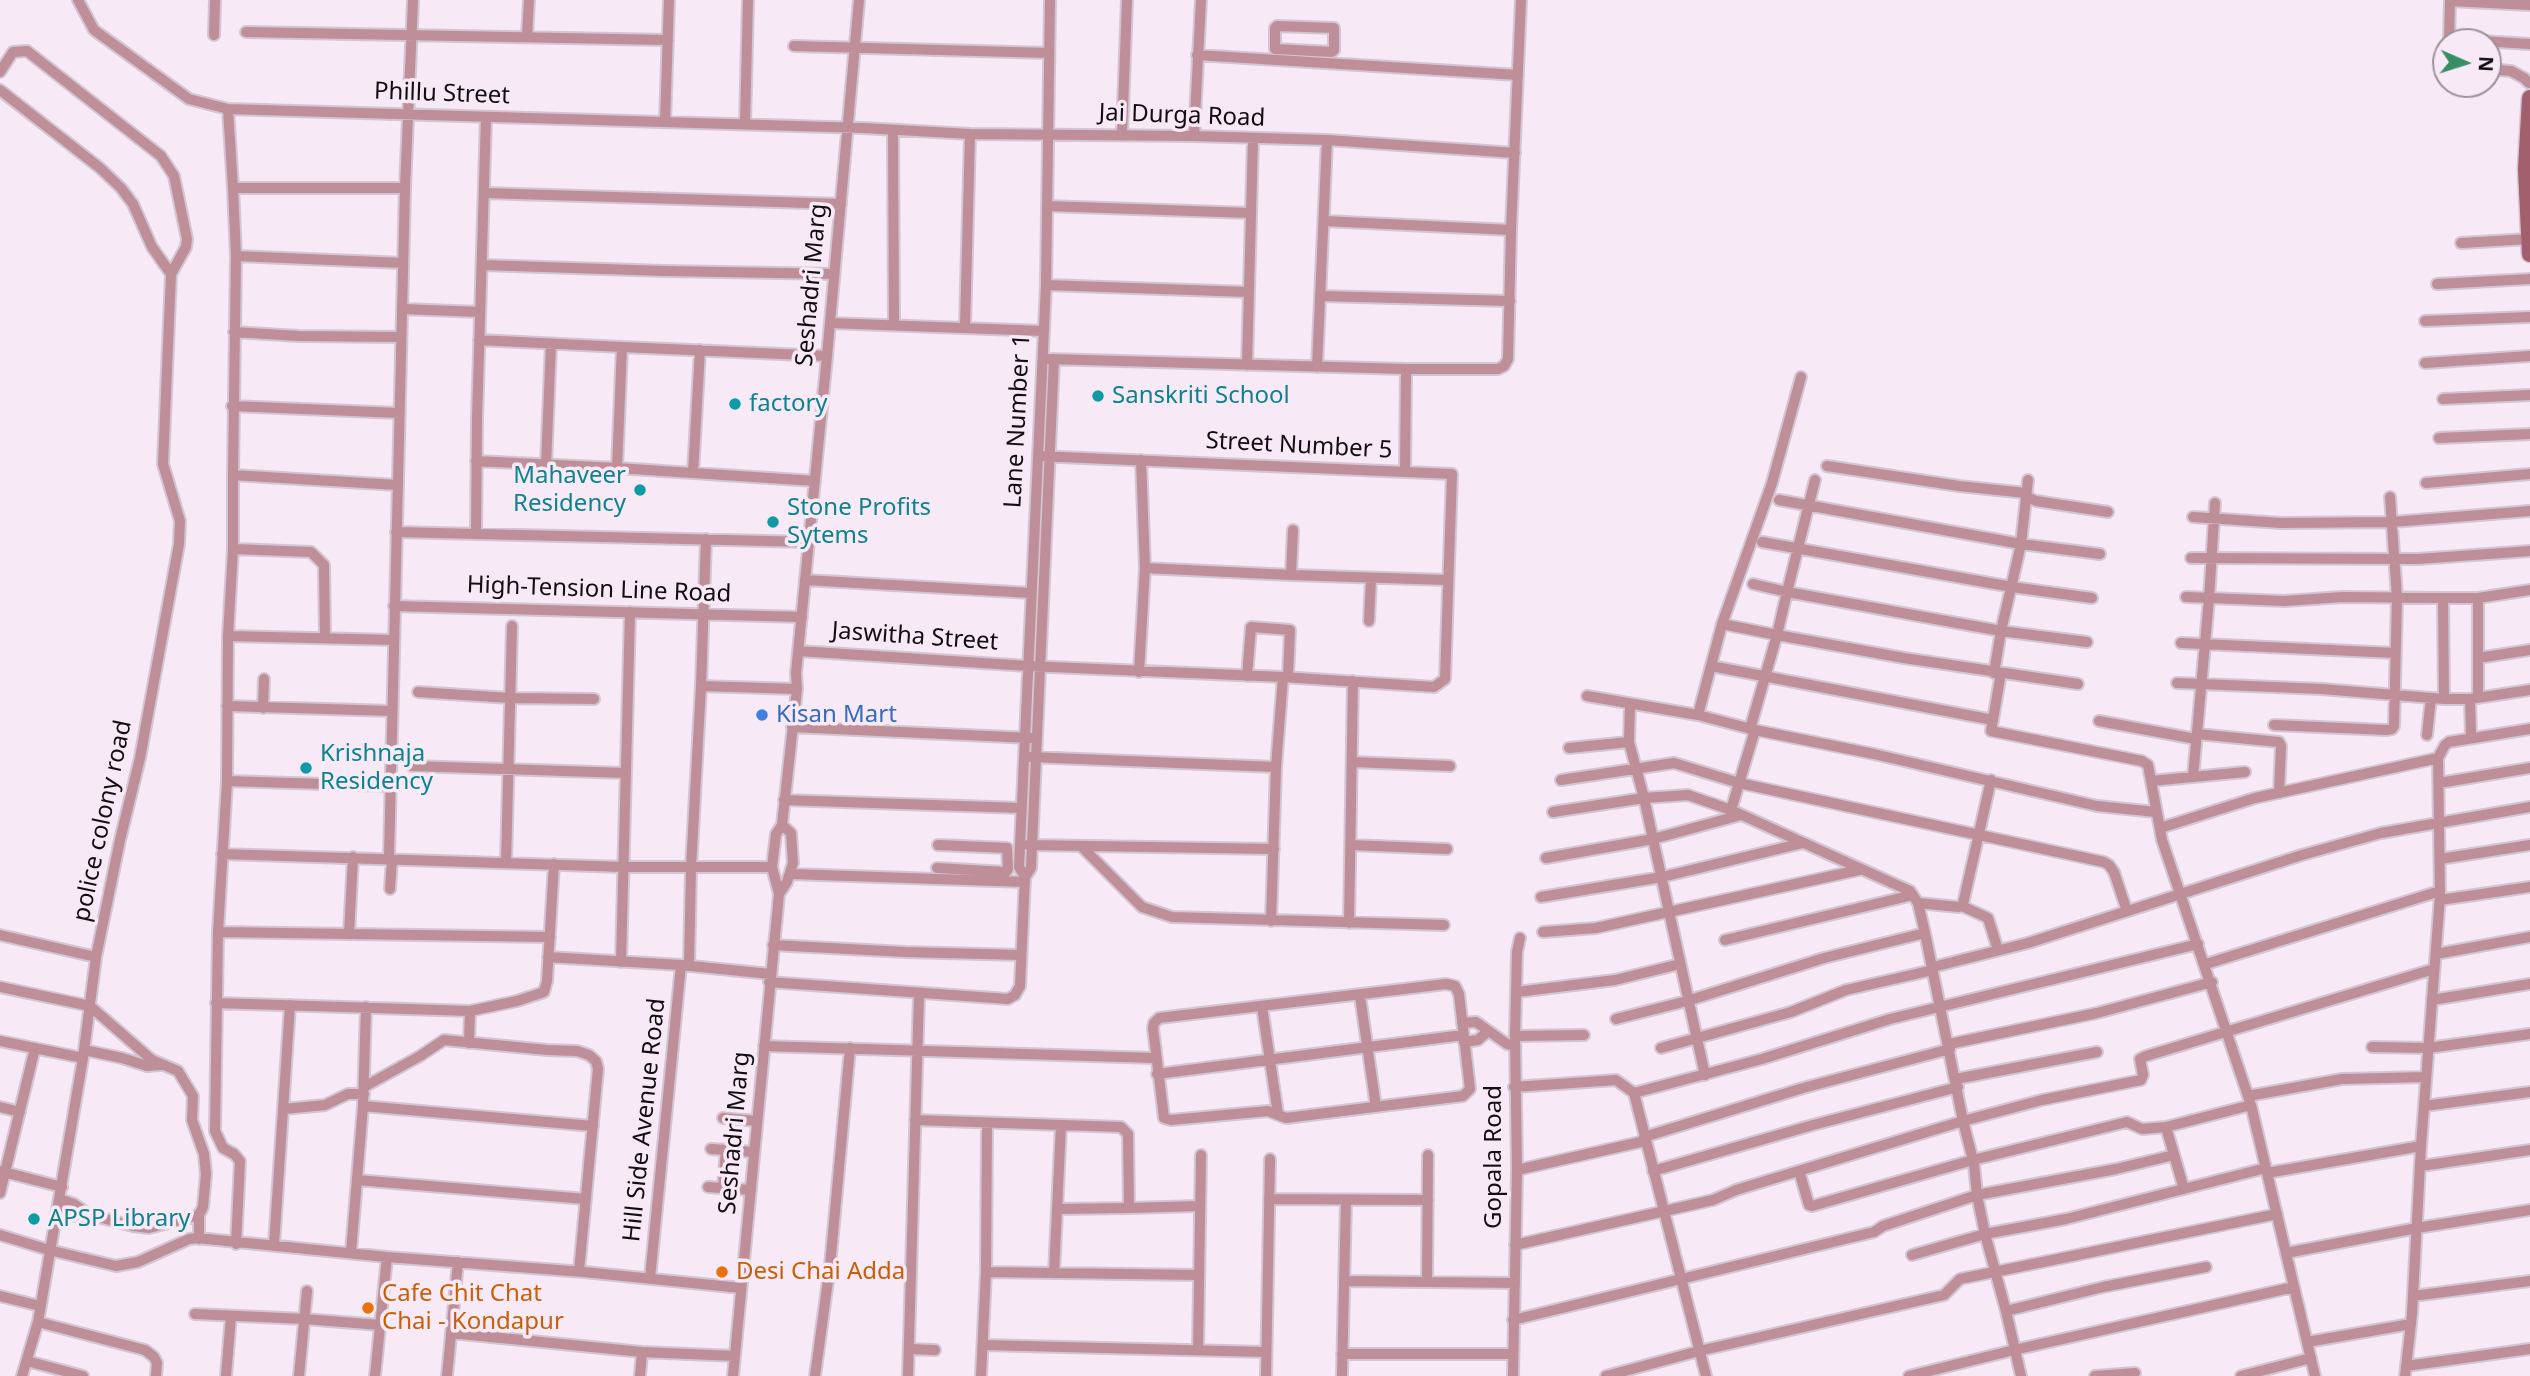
<!DOCTYPE html>
<style>
body{margin:0}
#map{position:relative;width:2530px;height:1376px;overflow:hidden;background:#f8e9f6;font-family:"Noto Sans",sans-serif}
canvas{display:block}
.north{position:absolute;left:2432px;top:28px;width:70px;height:70px;box-sizing:border-box;background:#f8e9f6;border:2px solid #9c919b;border-radius:50%;rotate:93deg;font-size:19px;font-weight:700;line-height:28px;text-align:center;color:#130e12}
.north::after{content:'';display:block;margin:auto;width:24px;height:32px;background:#368f64;clip-path:polygon(50% 0,100% 100%,50% 72%,0 100%)}
</style>
<div id="map">
<canvas width="2530" height="1376"></canvas>
<div class="north">N</div>
</div>
<script>
const c = document.querySelector('canvas').getContext('2d');
c.lineJoin = 'round';
function shape(rows) {
  const path = new Path2D();
  for (const r of rows) {
    path.moveTo(r[0], r[1]);
    for (let i = 2; i < r.length; i += 2) path.lineTo(r[i], r[i + 1]);
  }
  return path;
}
function trace(path, color, width, dash) {
  c.strokeStyle = color;
  c.lineWidth = width;
  c.lineCap = dash ? 'butt' : 'round';
  c.setLineDash(dash || []);
  c.stroke(path);
}
function drawText(font, color, halo, rows, align = 'center') {
  c.font = font + ' "Noto Sans",sans-serif';
  c.lineWidth = 7;
  c.setLineDash([]);
  c.textBaseline = 'middle';
  c.strokeStyle = halo;
  c.fillStyle = color;
  for (const [text, x, y, turn = 0] of rows) {
    c.save();
    c.translate(x, y);
    c.rotate((+turn || 0) * Math.PI / 180);
    c.textAlign = isNaN(turn) ? turn : align;
    if (halo) c.strokeText(text, 0, 0);
    c.fillText(text, 0, 0);
    c.restore();
  }
}
const street = shape([
 [78,0,94,30,189,99,228,109,863,128,970,134,1194,136,1327,140,1515,153],
 [2450,1,2530,5],
 [1277,26,1334,28,1334,50,1332,52,1275,49,1275,28,1277,26],
 [246,32,668,40],
 [214,35,215,0],
 [527,37,529,0],
 [2449,39,2530,44],
 [2449,42,2450,0],
 [794,46,1049,53],
 [1197,55,1518,75],
 [2488,69,2511,71,2524,78,2529,83],
 [0,72,13,52,27,51,161,156,174,176,187,239,186,247,171,274,163,464,180,521,179,544,140,758,120,840,96,957,83,1058,38,1322,22,1376],
 [0,90,100,168,121,188,133,204,152,247,171,274],
 [228,109,233,188,405,188],
 [665,122,669,0],
 [745,124,748,0],
 [893,130,894,325],
 [1122,135,1127,0],
 [1194,136,1201,0],
 [484,193,841,204],
 [1047,206,1250,213],
 [1324,221,1511,230],
 [2461,243,2529,239],
 [236,256,403,263],
 [482,265,665,271,834,274],
 [2437,284,2530,279],
 [1046,285,1248,292],
 [1320,296,1510,301],
 [402,309,480,312],
 [2425,321,2530,317],
 [830,323,1043,331],
 [965,327,970,134],
 [234,332,299,336,401,337],
 [622,347,827,356],
 [1049,359,1406,369,1498,369,1504,366,1508,359,1511,230,1521,0],
 [2425,363,2530,356],
 [1247,365,1253,139],
 [1317,367,1327,140],
 [2443,399,2530,395],
 [232,406,399,413],
 [2439,438,2530,434],
 [1141,460,1145,568],
 [476,461,617,468,622,347,479,340],
 [546,465,551,344],
 [1827,466,1959,486,2026,493],
 [617,468,815,481],
 [1405,472,1406,369],
 [693,473,700,350],
 [233,475,236,256,233,188],
 [2426,483,2530,474],
 [2025,496,2036,501,2108,512],
 [1779,500,2021,544,2100,554],
 [2193,517,2281,523,2392,522,2530,511],
 [396,532,808,542],
 [476,533,477,419,486,117],
 [1762,542,2012,587,2092,598],
 [233,549,311,552,324,565,325,637],
 [2191,558,2418,559,2530,551],
 [1291,575,1293,530],
 [805,580,1031,593],
 [1753,584,1787,592,1815,480],
 [2186,597,2284,601,2343,597,2443,598,2478,598,2530,590],
 [2443,598,2444,699],
 [2478,598,2478,697],
 [394,606,802,617],
 [1369,621,1371,578],
 [1722,624,1777,635,1787,592,2001,631,2021,544,2028,480],
 [228,636,394,640],
 [2181,643,2395,653],
 [799,651,1028,666,1283,677,1434,687,1445,679,1452,474,1038,456],
 [2478,658,2530,650],
 [1711,666,1993,720],
 [1139,672,1145,568,1291,575,1447,580],
 [1994,673,2001,631,2087,642],
 [2001,673,1991,731,2142,761,2148,765,2162,840,2251,1105,2315,1376],
 [1247,676,1251,627,1290,630,1288,677],
 [2177,683,2322,689,2444,699,2470,699,2530,690],
 [701,686,797,689],
 [418,692,510,698,594,699],
 [1587,696,1698,715,1755,730,1874,754,2097,806,2156,812],
 [2470,699,2471,737],
 [1630,704,1629,742,1644,798,1705,1075],
 [227,706,392,711],
 [263,708,264,679],
 [1698,715,1722,624,1772,483,1801,377],
 [2099,721,2196,739],
 [2274,725,2386,730,2392,729,2394,726,2397,597,2390,497],
 [792,727,1031,738],
 [1750,729,1777,635,1904,658,2078,684],
 [2197,734,2279,742,2281,746,2279,793],
 [2427,735,2431,698],
 [1569,748,1629,742],
 [1030,757,1276,767],
 [1353,762,1450,766],
 [412,766,625,773],
 [2193,777,2209,599,2215,503],
 [1561,780,1674,763,1739,783,2104,862,2109,865,2114,872,2127,911],
 [227,781,218,932,215,1131,223,1148,234,1154,240,1161,236,1244],
 [2151,781,2245,772],
 [2439,783,2530,768],
 [391,786,227,781,228,636,233,549,233,475,397,485],
 [784,800,1021,808],
 [1731,810,1755,730],
 [1553,812,1644,798,1688,795,1731,810,1910,891,1918,903,1925,933,1963,1121,1974,1164,1977,1195,1985,1234,2006,1311,2021,1376],
 [2160,828,2255,798,2438,758],
 [1028,845,1274,849],
 [1351,845,1447,849],
 [1081,846,1142,907,1172,917,1444,925],
 [222,854,624,867,772,867],
 [389,858,405,188,413,0],
 [1546,858,1653,839,1741,815],
 [2440,859,2530,845],
 [506,863,512,626],
 [937,868,1006,872,1008,869,1007,848,938,845],
 [791,874,1025,882],
 [1025,877,1019,867,1046,285,1050,0],
 [390,889,392,859],
 [779,894,787,882,793,863,791,833,782,825],
 [1541,897,1662,877,1803,843],
 [2440,900,2530,887],
 [1918,903,1959,907,1963,904,1991,780],
 [1962,906,1988,918,1998,950],
 [1271,921,1276,767,1283,677],
 [1349,923,1353,681],
 [218,932,550,937],
 [1543,932,1596,928,1859,870],
 [349,934,353,857],
 [0,935,96,957],
 [1725,940,1913,895],
 [773,945,905,952,1021,955],
 [2436,954,2530,937],
 [548,957,681,965,770,974],
 [621,962,630,612],
 [2206,964,2440,891],
 [689,966,691,868,701,686,706,539],
 [1933,967,2028,943,2302,855,2381,833,2530,807],
 [769,982,1008,999,1015,995,1020,986,1025,877,1031,868,1054,359],
 [1446,984,1455,986,1459,994,1470,1089,1463,1096,1286,1118,1268,1111,1171,1120,1164,1118,1153,1028,1154,1023,1159,1018,1446,984],
 [0,987,90,1006,152,1060,178,1071,193,1096,192,1120,204,1154,206,1174,203,1207,199,1215,199,1239],
 [1517,992,1615,980,1680,964],
 [1360,996,1376,1107],
 [2432,1000,2530,984],
 [216,1003,470,1011],
 [1262,1007,1278,1114],
 [1616,1019,1687,1001,1824,958,1925,933],
 [1462,1023,1476,1022,1507,1044,1515,1046],
 [1515,1036,1584,1035],
 [0,1041,83,1058],
 [1464,1042,1478,1040,1488,1031],
 [469,1043,470,1011,517,1001,544,992,547,981,554,864],
 [1949,1044,2097,1013,2212,982],
 [764,1046,1155,1058],
 [2372,1047,2428,1048,2530,1034],
 [1661,1048,1791,1012,1846,990,1933,970],
 [84,1050,122,1058,147,1066,161,1065],
 [1157,1074,1463,1035],
 [1956,1079,2097,1052],
 [364,1087,420,1056,444,1040,547,1050,577,1051,589,1055,596,1061,598,1069,579,1271],
 [1514,1087,1616,1080,1634,1093,1762,1059,1890,1019,2198,944],
 [1634,1093,1706,1376],
 [2248,1096,2342,1079,2426,1077],
 [363,1106,593,1126],
 [2424,1106,2530,1092],
 [0,1107,20,1112],
 [284,1109,325,1105,348,1094,364,1094],
 [723,1118,757,1121],
 [915,1120,1121,1127,1128,1134,1129,1208,1199,1206],
 [2166,1127,2184,1189],
 [1644,1137,1803,1088,1950,1049],
 [711,1149,754,1152],
 [2421,1166,2530,1150],
 [1517,1170,1645,1141],
 [0,1171,62,1187],
 [1653,1171,1813,1125,1958,1087],
 [1799,1171,1809,1205,1812,1206,1973,1160,2127,1122,2142,1129,2166,1127,2251,1105],
 [2267,1173,2421,1146],
 [357,1180,586,1199],
 [708,1187,751,1190],
 [723,1188,726,1150],
 [0,1193,35,1048],
 [59,1199,74,1204,90,1215],
 [1269,1199,1428,1200],
 [1057,1209,1129,1208],
 [56,1214,69,1216,90,1215,133,1226,149,1228,199,1215],
 [0,1235,49,1250,116,1266,138,1262,189,1239,197,1238,387,1257],
 [274,1245,290,1005],
 [1515,1245,1713,1200,1736,1190,1963,1121,2042,1100,2141,1080,2143,1075,2140,1059,2146,1056,2434,969],
 [351,1252,363,1106,366,1007],
 [2286,1253,2417,1228,2530,1210],
 [1912,1255,1985,1234,2066,1219,2266,1168],
 [986,1272,1199,1275],
 [1054,1273,1061,1125],
 [650,1278,681,965],
 [1344,1281,1515,1283],
 [1427,1281,1428,1155],
 [0,1296,40,1306],
 [2413,1296,2530,1281],
 [2006,1311,2103,1287,2206,1267],
 [195,1314,305,1319,380,1325],
 [1513,1320,1874,1232,1883,1226,1977,1195,2116,1169,2174,1155],
 [38,1322,145,1350,154,1357,157,1363,156,1376],
 [451,1333,642,1352,735,1356],
 [2307,1342,2411,1324],
 [983,1345,1266,1352],
 [909,1349,935,1350],
 [1198,1350,1201,1155],
 [1342,1354,1513,1354],
 [27,1361,83,1376],
 [2406,1366,2530,1349],
 [226,1376,231,1316],
 [299,1376,307,1291],
 [375,1376,387,1257,584,1272,741,1288],
 [447,1376,458,1262],
 [640,1376,642,1352],
 [733,1376,779,894,772,867,776,834,782,825,797,689,796,673,827,356,859,0],
 [815,1376,830,1266,850,1048],
 [908,1376,919,995],
 [981,1376,986,1272,987,1123],
 [1266,1376,1270,1159],
 [1342,1376,1346,1200],
 [1513,1376,1517,1170,1515,1036,1517,952,1520,938],
 [1606,1376,1699,1351,1944,1295,1960,1279,2277,1214],
 [1909,1376,2014,1350,2294,1287],
 [2095,1376,2135,1373],
 [2241,1376,2311,1358],
 [2405,1376,2412,1314,2421,1146,2440,896,2438,758,2445,745,2449,742,2530,729]
]);
const secondary = shape([
 [2530,98,2526,169,2530,254]
]);
const markers = [
 [1098,396,7,"#0f9aa8"],
 [735,404,7,"#0f9aa8"],
 [640,490,7,"#0f9aa8"],
 [773,522,7,"#0f9aa8"],
 [762,715,7,"#3f7fe0"],
 [306,768,7,"#0f9aa8"],
 [34,1219,7,"#0f9aa8"],
 [722,1272,7,"#e8710a"],
 [368,1308,7,"#e8710a"]
];
const streetNames = [
 ["Phillu Street",442,94,2],
 ["Jai Durga Road",1182,116,2],
 ["Seshadri Marg",812,285,-85],
 ["Lane Number 1",1018,421,-87],
 ["Street Number 5",1299,446,3],
 ["High-Tension Line Road",599,590,2],
 ["Jaswitha Street",915,637,4],
 ["police colony road",103,821,-78],
 ["Hill Side Avenue Road",645,1120,-84],
 ["Seshadri Marg",735,1133,-85],
 ["Gopala Road",1494,1157,-90]
];
const cultureNames = [
 ["Sanskriti School",1112,396],
 ["factory",749,404],
 ["Mahaveer",626,476,"right"],
 ["Residency",626,504,"right"],
 ["Stone Profits",787,508],
 ["Sytems",787,536],
 ["Krishnaja",320,754],
 ["Residency",320,782],
 ["APSP Library",48,1219]
];
const shopNames = [
 ["Kisan Mart",776,715]
];
const foodNames = [
 ["Desi Chai Adda",736,1272],
 ["Cafe Chit Chat",382,1294],
 ["Chai - Kondapur",382,1322]
];
trace(street, '#d3c6d2', 14);
trace(secondary, '#d3c6d2', 19);
trace(street, '#be8f98', 10);
trace(secondary, '#a2606f', 16);
for (const [x, y, r, color] of markers) {
  const dot = new Path2D();
  dot.arc(x, y, r, 0, 2 * Math.PI);
  c.fillStyle = color;
  c.fill(dot);
  trace(dot, '#f8e9f6', 2.5);
}
drawText('24px', '#130e12', '#f8e9f6', streetNames);
drawText('24px', '#0d838f', '#f8e9f6', cultureNames, 'left');
drawText('24px', '#366cbe', '#f8e9f6', shopNames, 'left');
drawText('24px', '#c56008', '#f8e9f6', foodNames, 'left');
</script>
